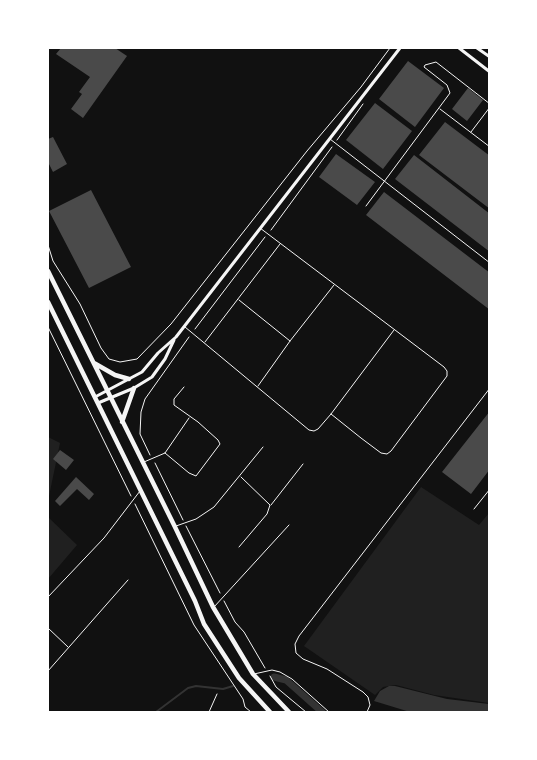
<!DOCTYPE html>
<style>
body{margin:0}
#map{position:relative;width:537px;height:760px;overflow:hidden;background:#111;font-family:Karla,sans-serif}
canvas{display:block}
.frame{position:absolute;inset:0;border:49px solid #fff;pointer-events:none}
</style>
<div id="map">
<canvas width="537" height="760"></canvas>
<div class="frame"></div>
</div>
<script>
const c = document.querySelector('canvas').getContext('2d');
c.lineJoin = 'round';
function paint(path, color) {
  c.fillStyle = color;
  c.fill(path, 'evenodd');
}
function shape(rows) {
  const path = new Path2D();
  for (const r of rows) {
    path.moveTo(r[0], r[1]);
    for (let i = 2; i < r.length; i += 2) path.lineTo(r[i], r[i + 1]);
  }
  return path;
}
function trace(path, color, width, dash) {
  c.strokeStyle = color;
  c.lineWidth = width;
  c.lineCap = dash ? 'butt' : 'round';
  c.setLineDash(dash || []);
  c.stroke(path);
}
const green = shape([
 [48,437,60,443,48,501],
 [421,487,479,525,489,513,489,703,434,695,396,685,383,687,375,695,304,646],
 [48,517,77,545,48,579]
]);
const water = shape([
 [389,686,395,686,447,699,489,704,489,712,410,712,374,701,380,691]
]);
const stream = shape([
 [156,712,188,688,196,686,223,689,233,686]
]);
const canal = shape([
 [274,677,286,680,322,712]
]);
const building = shape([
 [61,48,115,48,127,56,83,118,71,109,82,94,79,92,90,77,56,54],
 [408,61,444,88,415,127,379,99],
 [468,88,483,100,467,121,452,109],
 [375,103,412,131,383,169,346,140],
 [445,122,490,156,490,209,419,155],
 [53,137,67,164,53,172,48,162,48,139],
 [336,154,375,182,357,205,319,177],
 [414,155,490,214,490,252,395,179],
 [91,190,131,267,89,288,49,211],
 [384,192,490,273,490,310,366,215],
 [490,411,490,469,471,494,442,472],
 [60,450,74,460,66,470,53,459],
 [76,477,94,494,89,500,77,489,60,506,55,501]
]);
const path = shape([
 [337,140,363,104],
 [271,230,332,147],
 [48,245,53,261,80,304,101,348,109,359,120,362,137,359,171,324,307,151,361,87,390,48],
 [48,327,131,496],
 [195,329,265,237],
 [150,455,140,434,141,412,145,399,189,337],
 [155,463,183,520],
 [135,504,194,625,243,699,245,707,251,712],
 [186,526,220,593],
 [224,601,235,622,244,632,265,668],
 [270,676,276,687,306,712]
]);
const service = shape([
 [440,109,490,147],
 [471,132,490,107],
 [330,139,490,263],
 [366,206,450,93,447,85,424,67,425,65,436,62,490,104],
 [260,228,444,367,447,371,447,376,391,451,387,454,381,453,361,438,331,414],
 [239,300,290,341],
 [185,327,309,430,314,431,318,429,331,414,394,330],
 [205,342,280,244],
 [258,386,290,341,334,285],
 [165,453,189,473,196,476,220,444,218,440,198,422,174,405,174,399,184,387],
 [144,462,165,453,189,418],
 [271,505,303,464],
 [474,509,490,489],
 [176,526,196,519,214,507,263,447],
 [239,547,267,514,270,505,241,477],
 [48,597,104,538,140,491],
 [214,607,289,525],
 [48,628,68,647],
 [48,671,128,580],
 [254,674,272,670,280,672,292,679,329,712],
 [209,712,217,694],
 [367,712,370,705,368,697,363,692,327,669,303,659,296,653,295,644,299,636,490,388]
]);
const minor = shape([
 [459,48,490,72],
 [477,48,490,57],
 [95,397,142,372,158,353,176,337,400,48],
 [98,403,134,388,152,377,165,359,174,340]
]);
const secondary = shape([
 [48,271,175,527,213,607,253,674,289,712],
 [48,302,195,601,204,624,239,678,270,712],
 [94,363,115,375,129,379],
 [122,422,134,388]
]);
paint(green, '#202020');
paint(water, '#333');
trace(stream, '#333', 2);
trace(canal, '#333', 7);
paint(building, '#4a4a4a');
trace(path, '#f5f5f5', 1);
trace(service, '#f5f5f5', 1);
trace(minor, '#f5f5f5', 3);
trace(secondary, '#f5f5f5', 4.5);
</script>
